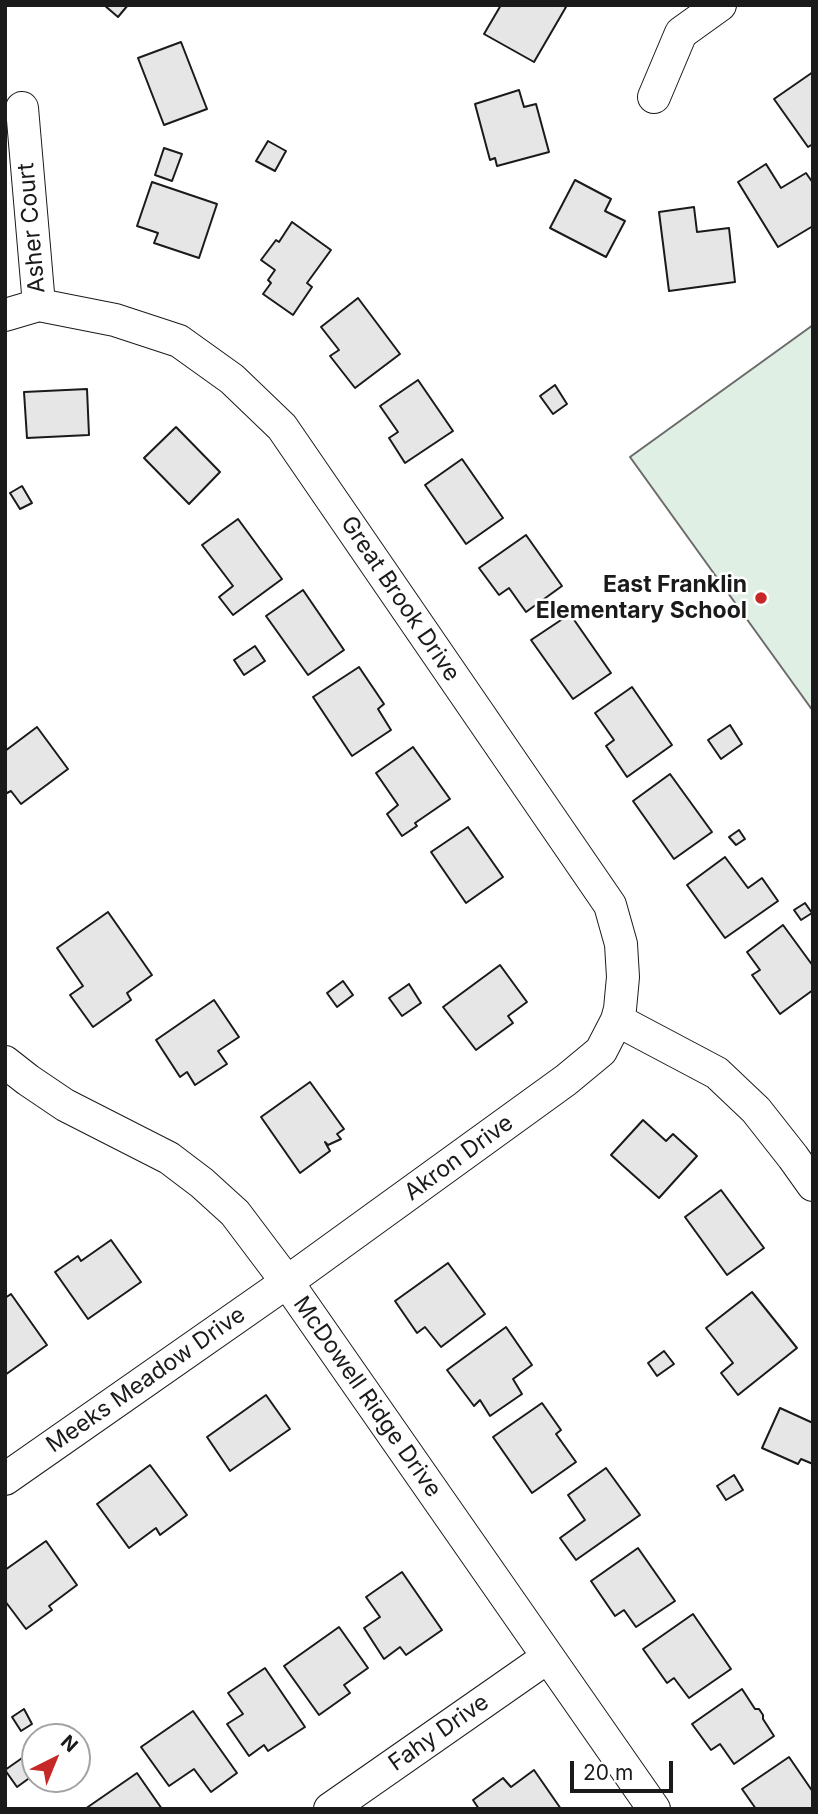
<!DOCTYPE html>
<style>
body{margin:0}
#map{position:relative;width:818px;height:1814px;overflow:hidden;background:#fff;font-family:Inter,sans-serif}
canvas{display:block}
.frame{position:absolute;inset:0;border:7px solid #1a1a1a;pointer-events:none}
.north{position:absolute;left:21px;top:1723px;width:70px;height:70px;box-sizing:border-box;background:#fff;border:2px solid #a3a3a3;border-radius:50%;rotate:43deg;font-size:19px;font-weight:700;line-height:28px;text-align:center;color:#1a1a1a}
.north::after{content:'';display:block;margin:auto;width:24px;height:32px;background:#c62828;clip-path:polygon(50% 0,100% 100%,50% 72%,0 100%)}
.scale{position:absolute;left:570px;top:1761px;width:103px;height:32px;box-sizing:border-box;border:4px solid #1a1a1a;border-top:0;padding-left:9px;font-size:21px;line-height:24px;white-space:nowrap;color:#1a1a1a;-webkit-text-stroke:5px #fff;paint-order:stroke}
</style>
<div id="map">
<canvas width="818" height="1814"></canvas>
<div class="frame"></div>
<div class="north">N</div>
<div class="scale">20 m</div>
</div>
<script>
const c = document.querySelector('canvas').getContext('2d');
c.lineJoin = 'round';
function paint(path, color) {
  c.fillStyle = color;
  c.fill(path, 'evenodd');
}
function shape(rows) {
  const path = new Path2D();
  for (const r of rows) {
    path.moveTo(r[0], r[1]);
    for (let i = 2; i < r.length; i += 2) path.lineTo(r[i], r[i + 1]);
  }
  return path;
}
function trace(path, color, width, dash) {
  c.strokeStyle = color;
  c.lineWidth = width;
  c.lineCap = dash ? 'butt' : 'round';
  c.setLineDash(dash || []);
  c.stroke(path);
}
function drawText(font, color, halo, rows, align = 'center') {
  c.font = font + ' Inter,sans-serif';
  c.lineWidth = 5;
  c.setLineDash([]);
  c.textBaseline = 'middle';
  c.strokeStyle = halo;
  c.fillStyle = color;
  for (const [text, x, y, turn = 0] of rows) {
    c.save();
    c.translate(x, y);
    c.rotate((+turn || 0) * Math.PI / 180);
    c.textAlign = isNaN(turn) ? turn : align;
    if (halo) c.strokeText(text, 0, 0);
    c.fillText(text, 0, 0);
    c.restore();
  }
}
const green = shape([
 [813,325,813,711,630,457,813,325]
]);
const building = shape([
 [104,5,128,5,118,17,104,5],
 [501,5,562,5,566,7,534,62,484,34,501,5],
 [181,42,207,109,164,125,138,58,181,42],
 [813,72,813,144,808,147,774,99,813,72],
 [519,90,524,107,536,104,549,152,497,166,495,158,490,160,475,104,519,90],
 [268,141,286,151,275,171,256,161,268,141],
 [164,148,182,154,172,181,155,175,164,148],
 [766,164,781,188,806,173,813,183,813,226,778,247,738,182,766,164],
 [575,180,611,199,605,211,625,221,606,257,550,228,575,180],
 [152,182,217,204,199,258,154,243,158,233,137,226,152,182],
 [694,207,697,232,729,228,735,282,669,291,659,212,694,207],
 [292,222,331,250,307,283,312,287,293,315,263,294,271,283,268,280,275,270,261,260,276,240,279,242,292,222],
 [358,298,400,354,355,388,330,356,339,350,321,327,358,298],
 [418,380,453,431,405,463,389,438,398,432,380,406,418,380],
 [555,385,567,404,553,414,540,396,555,385],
 [87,389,89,435,27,438,24,392,87,389],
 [176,427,220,472,189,504,144,458,176,427],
 [462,459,503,518,466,544,425,485,462,459],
 [22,486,32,503,20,509,10,493,22,486],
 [238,519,282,579,233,615,219,597,233,586,202,545,238,519],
 [526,535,562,586,526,612,509,588,499,595,479,568,526,535],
 [303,590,344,650,308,675,266,616,303,590],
 [570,614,611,673,573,699,531,640,570,614],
 [255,646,265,661,244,675,234,660,255,646],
 [359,667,384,704,378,709,391,730,352,756,313,697,359,667],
 [632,687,672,745,627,777,606,746,614,740,595,713,632,687],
 [730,725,742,744,721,759,708,740,730,725],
 [37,727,68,769,21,804,11,791,5,794,5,751,37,727],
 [413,747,450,799,415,823,417,826,402,836,387,814,398,805,376,773,413,747],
 [670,774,712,832,674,859,633,801,670,774],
 [468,827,503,877,466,903,431,852,468,827],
 [739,830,745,839,736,845,729,837,739,830],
 [725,857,748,888,762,878,778,901,725,938,687,885,725,857],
 [805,903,812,913,801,920,794,910,805,903],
 [108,912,152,975,127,993,131,1000,93,1027,70,995,83,986,57,948,108,912],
 [783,925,813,966,813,990,780,1014,752,975,760,970,747,952,783,925],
 [500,965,527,1002,508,1016,513,1023,476,1050,443,1007,500,965],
 [343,981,353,995,337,1007,327,993,343,981],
 [409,984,421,1003,402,1016,389,998,409,984],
 [214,1000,239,1037,218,1051,227,1064,195,1085,187,1072,180,1077,156,1040,214,1000],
 [310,1082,344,1129,337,1134,341,1139,328,1145,325,1142,330,1151,300,1173,261,1117,310,1082],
 [643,1120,666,1141,673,1134,697,1156,659,1198,611,1155,643,1120],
 [721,1190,764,1248,727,1275,685,1217,721,1190],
 [111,1240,141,1282,88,1319,55,1272,78,1256,81,1261,111,1240],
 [448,1263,485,1314,441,1347,425,1327,417,1333,395,1301,448,1263],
 [752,1292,797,1348,738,1395,721,1373,733,1363,706,1328,752,1292],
 [11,1294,47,1345,5,1375,5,1298,11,1294],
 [506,1327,532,1365,513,1379,522,1394,490,1416,480,1400,474,1406,447,1370,506,1327],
 [664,1351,674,1364,657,1376,648,1363,664,1351],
 [266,1395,290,1429,230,1471,207,1437,266,1395],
 [542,1403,561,1430,556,1434,576,1462,532,1493,493,1437,542,1403],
 [780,1408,813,1423,813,1464,801,1459,798,1464,762,1448,780,1408],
 [150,1465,187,1515,160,1535,156,1528,129,1548,97,1504,150,1465],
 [606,1468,640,1515,576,1560,560,1538,585,1520,568,1495,606,1468],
 [734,1475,743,1490,726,1500,717,1486,734,1475],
 [46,1541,77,1585,49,1606,52,1610,26,1629,5,1601,5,1570,46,1541],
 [638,1548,675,1601,636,1627,624,1610,615,1616,591,1581,638,1548],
 [402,1572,442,1630,406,1655,400,1647,384,1659,364,1628,380,1617,366,1597,402,1572],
 [693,1614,731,1669,689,1698,674,1678,667,1683,643,1649,693,1614],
 [339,1627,368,1668,344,1685,350,1693,319,1715,284,1666,339,1627],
 [265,1668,305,1727,268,1751,264,1745,249,1756,227,1724,243,1714,228,1693,265,1668],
 [742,1689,755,1709,759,1709,763,1715,763,1719,774,1736,734,1764,720,1744,711,1750,692,1724,742,1689],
 [24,1709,32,1724,21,1731,12,1717,24,1709],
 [193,1711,237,1773,211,1792,194,1769,169,1786,141,1747,193,1711],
 [25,1756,35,1770,35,1774,17,1787,5,1770,25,1756],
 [789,1757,813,1792,813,1809,756,1809,742,1789,789,1757],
 [534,1770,561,1809,479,1809,473,1800,503,1778,511,1787,534,1770],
 [137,1773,162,1809,85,1809,137,1773]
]);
const street = shape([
 [654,97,681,33,720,5],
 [22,108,39,305],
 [5,315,39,305,115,320,179,341,232,379,282,427,610,905,621,944,623,977,620,1009,617,1020,601,1051,566,1080,287,1282,5,1479],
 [617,1020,717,1073,756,1110,793,1157,813,1185],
 [5,1062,28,1080,65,1105,169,1158,202,1183,235,1213,287,1282,654,1809],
 [330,1809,548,1657]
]);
const markers = [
 [761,598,7,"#c62828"]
];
const streetNames = [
 ["Asher Court",32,228,-95],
 ["Great Brook Drive",400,599,56],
 ["Akron Drive",459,1158,-36],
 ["Meeks Meadow Drive",146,1380,-35],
 ["McDowell Ridge Drive",367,1397,55],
 ["Fahy Drive",439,1733,-35]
];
const poiNames = [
 ["East Franklin",747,585],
 ["Elementary School",747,611]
];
paint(green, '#e0efe3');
trace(green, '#6a6a6a', 2);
paint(building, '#e6e6e6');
trace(building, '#1a1a1a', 2);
trace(street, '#1a1a1a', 34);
trace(street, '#fff', 32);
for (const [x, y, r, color] of markers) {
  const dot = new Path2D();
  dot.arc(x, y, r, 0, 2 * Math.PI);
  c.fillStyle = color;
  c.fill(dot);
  trace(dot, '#fff', 2.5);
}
drawText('23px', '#1a1a1a', '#fff', streetNames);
drawText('bold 23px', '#1a1a1a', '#fff', poiNames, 'right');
</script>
